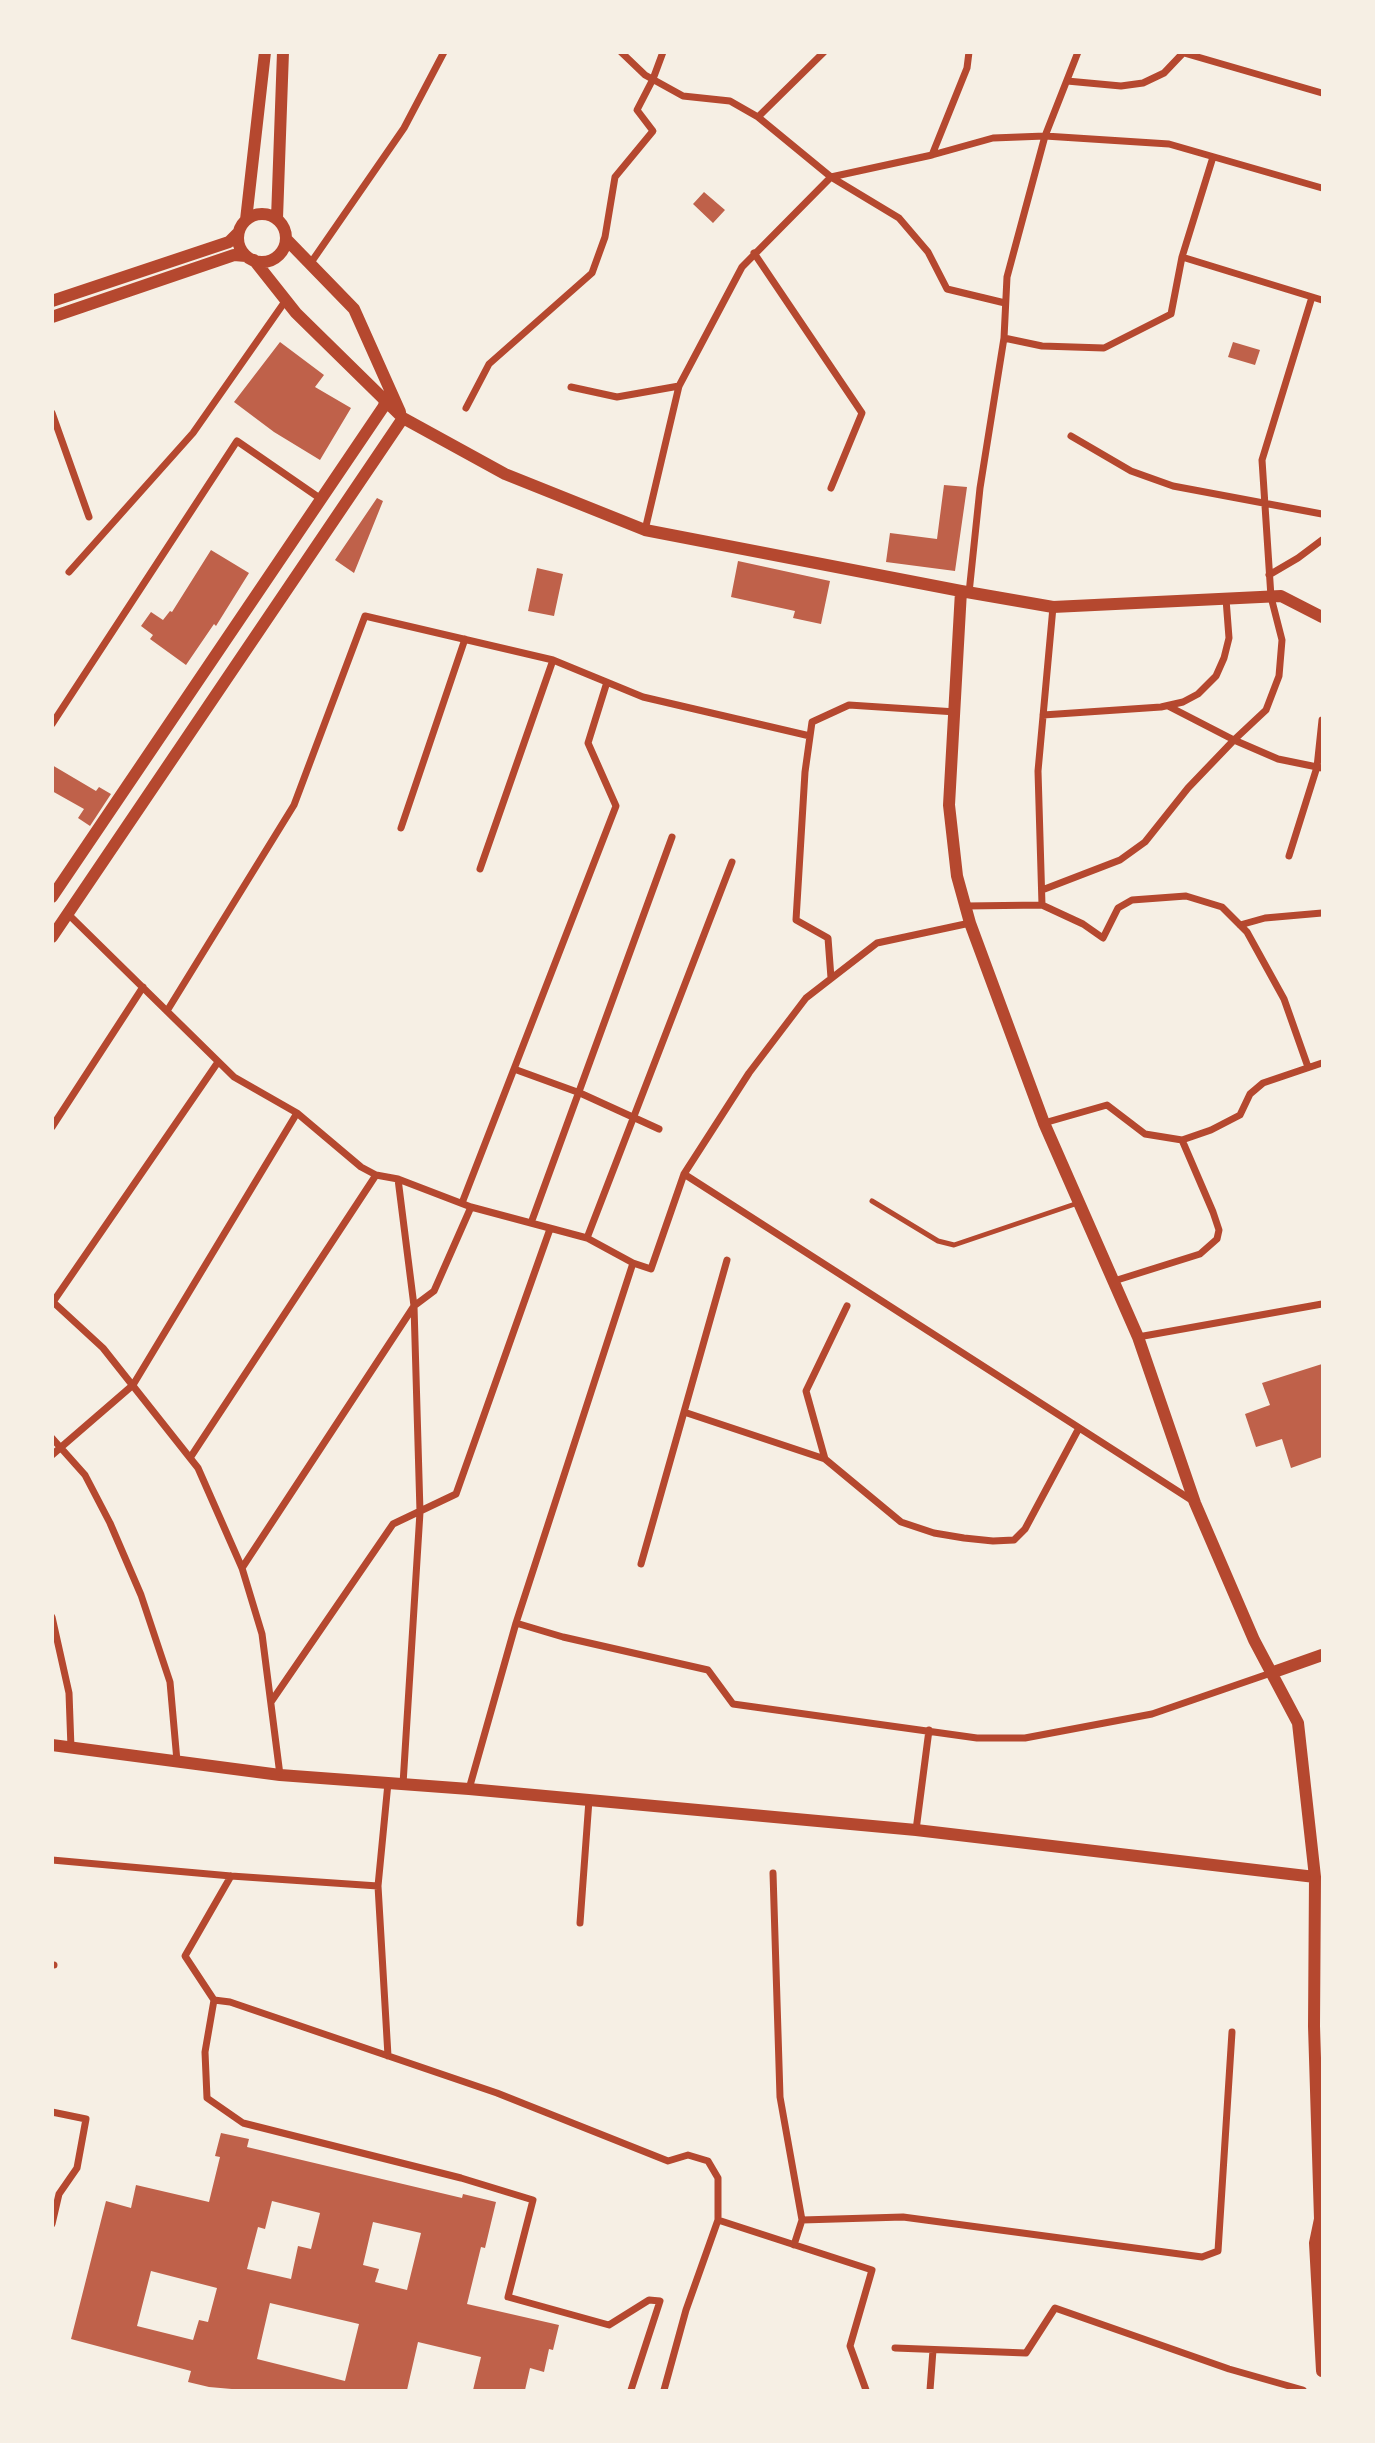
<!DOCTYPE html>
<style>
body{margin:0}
#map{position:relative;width:1375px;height:2443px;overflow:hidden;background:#f6efe4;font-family:"Zilla Slab",serif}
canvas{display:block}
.frame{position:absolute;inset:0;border:54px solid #f6efe4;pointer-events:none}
</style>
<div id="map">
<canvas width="1375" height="2443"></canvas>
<div class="frame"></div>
</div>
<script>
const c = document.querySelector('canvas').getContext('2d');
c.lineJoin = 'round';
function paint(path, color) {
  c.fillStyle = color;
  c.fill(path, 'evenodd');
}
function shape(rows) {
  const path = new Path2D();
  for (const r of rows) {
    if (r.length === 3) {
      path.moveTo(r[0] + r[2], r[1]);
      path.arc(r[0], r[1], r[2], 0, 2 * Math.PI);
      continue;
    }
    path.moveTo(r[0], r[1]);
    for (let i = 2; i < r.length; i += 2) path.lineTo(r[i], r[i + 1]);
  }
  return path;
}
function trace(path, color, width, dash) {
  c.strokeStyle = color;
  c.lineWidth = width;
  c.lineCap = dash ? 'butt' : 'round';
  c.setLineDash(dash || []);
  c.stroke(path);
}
const building = shape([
 [704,192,725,210,713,223,693,204],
 [280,342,324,375,315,387,351,408,320,460,274,432,234,402],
 [1233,342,1260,350,1255,365,1228,357],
 [944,485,967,487,955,571,886,562,890,533,937,539],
 [377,498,383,501,354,573,335,560],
 [211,550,249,573,216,626,214,624,186,665,150,639,153,635,141,626,151,612,163,620,170,611,172,612],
 [738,561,830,581,821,624,793,618,795,611,731,597],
 [537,568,563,574,554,616,528,611],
 [52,765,96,791,99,787,111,794,90,826,78,818,84,809,52,791],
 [1322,1364,1322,1457,1291,1468,1282,1439,1256,1447,1245,1414,1270,1405,1262,1383],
 [221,2133,249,2139,247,2147,462,2198,463,2194,496,2202,485,2248,481,2247,467,2304,559,2325,553,2350,549,2349,544,2372,530,2368,525,2390,473,2390,481,2357,418,2342,407,2390,243,2390,209,2387,188,2382,191,2371,71,2339,106,2201,131,2208,136,2185,209,2202,220,2157,215,2156],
 [272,2201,320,2213,311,2249,298,2246,291,2279,247,2269,258,2227,265,2229],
 [373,2222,421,2233,407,2290,375,2282,379,2269,363,2265],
 [151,2271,217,2288,208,2322,199,2320,193,2340,137,2326],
 [270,2303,359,2324,345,2381,257,2359]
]);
const service = shape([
 [872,1201,938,1241,954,1245,1078,1203]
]);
const minor = shape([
 [621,52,645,75,683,96,730,101,758,117,824,52],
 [1184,53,1322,93],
 [1067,81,1121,86,1143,83,1164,73,1184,52],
 [758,117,831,177,899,218,928,252,947,289,1005,303],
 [932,155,967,68,969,52],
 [754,253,862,413,831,488],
 [1182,257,1322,300],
 [310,264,404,128,444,52],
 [1004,338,1042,346,1104,348,1171,314,1182,257,1213,157],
 [571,387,617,397,679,386],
 [466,408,489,364,592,273,605,237,615,177,653,131,637,110,653,79,663,52],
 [52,413,89,517],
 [1071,436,1131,471,1173,486,1322,514],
 [645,530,679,386,742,267,831,177,932,155,993,138,1045,136,1169,144,1322,188],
 [69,572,193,433,286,300],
 [1269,575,1298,558,1322,540],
 [969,593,980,488,1004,338,1007,277,1045,136,1078,52],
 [1168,706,1234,740,1278,759,1322,768],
 [1043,715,1161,707,1183,702,1198,694,1216,676,1224,658,1229,638,1226,599],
 [52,724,237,441,321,499],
 [401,828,465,639],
 [1289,856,1317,767,1322,720],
 [480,869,553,660],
 [1042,890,1120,860,1145,842,1188,788,1234,740,1266,710,1279,676,1282,640,1271,597,1262,460,1312,297],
 [1042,905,1038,771,1053,607],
 [966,906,1042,905,1083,924,1103,938,1118,908,1132,900,1186,896,1222,907,1247,932,1284,999,1308,1067],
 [68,914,234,1077,297,1113,361,1167,376,1175,398,1179,471,1207,587,1238,633,1263,651,1269,684,1174,749,1073,806,998,877,943,970,923],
 [1240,925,1265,918,1322,913],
 [831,978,828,938,796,920,805,772,812,722,849,705,956,712],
 [167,1011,294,805,365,616,553,660,643,697,810,736],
 [514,1069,580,1093,659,1129],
 [1044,1123,1107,1105,1145,1134,1182,1140,1211,1130,1240,1115,1250,1094,1263,1083,1322,1063],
 [52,1127,143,987],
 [684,1174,1193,1501],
 [398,1179,414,1306,420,1512,403,1784],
 [462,1203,616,806,588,743,607,682],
 [531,1223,672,837],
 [587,1238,732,862],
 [1114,1281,1200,1254,1217,1239,1219,1230,1213,1212,1182,1140],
 [52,1301,103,1348,198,1468,242,1568,262,1634,280,1775],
 [53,1302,218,1062],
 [1138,1337,1322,1304],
 [684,1412,825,1459,806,1391,847,1306],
 [52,1438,85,1475,110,1523,141,1595,170,1682,177,1761],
 [52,1455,133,1385,297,1113],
 [190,1458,376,1175],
 [825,1459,901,1522,934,1533,964,1538,993,1541,1014,1540,1025,1529,1079,1428],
 [641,1564,727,1260],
 [242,1568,414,1306,434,1291,471,1207],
 [52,1617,69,1693,71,1748],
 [516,1623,563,1637,708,1670,733,1704,977,1738,1025,1738,1152,1714,1271,1673],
 [271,1702,393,1524,456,1494,550,1229],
 [469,1789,516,1623,633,1263],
 [916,1830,929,1730],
 [52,1860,231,1876,378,1886],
 [773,1873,780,2097,802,2220,794,2245],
 [580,1923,589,1800],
 [52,1965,54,1965],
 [214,2000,185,1956,231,1876],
 [388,2056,378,1886,388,1783],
 [52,2112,86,2119,77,2168,59,2194,52,2224],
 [718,2220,872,2270,850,2346,866,2390],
 [802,2220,903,2217,1202,2257,1218,2251,1232,2032],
 [895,2348,1026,2353,1055,2308,1229,2369,1303,2390],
 [631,2390,660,2301,649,2300,609,2325,508,2297,533,2200,461,2178,243,2123,207,2098,205,2052,214,2000,230,2002,497,2093,668,2161,688,2155,708,2161,718,2178,718,2220,686,2310,664,2390],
 [930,2390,933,2350]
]);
const tertiary = shape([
 [262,238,24],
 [277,218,283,52],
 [246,220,265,52],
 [287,240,354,309,400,412],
 [254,260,296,313,403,418,505,474,645,530,961,591,1053,607,1281,596,1322,617],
 [52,301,229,242,238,233],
 [52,317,234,255,246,256],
 [961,591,949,805,957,876,970,923,1044,1123,1138,1337,1195,1503,1254,1640,1298,1723,1315,1877,1314,2026,1320,2219,1315,2243,1322,2371],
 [52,897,384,406,385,400],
 [52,937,403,418],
 [1271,1673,1322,1655],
 [52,1745,280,1775,469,1789,916,1830,1315,1877]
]);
paint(building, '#bf614a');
trace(service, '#b5482f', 5);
trace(minor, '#b5482f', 7);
trace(tertiary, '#b5482f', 12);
</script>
